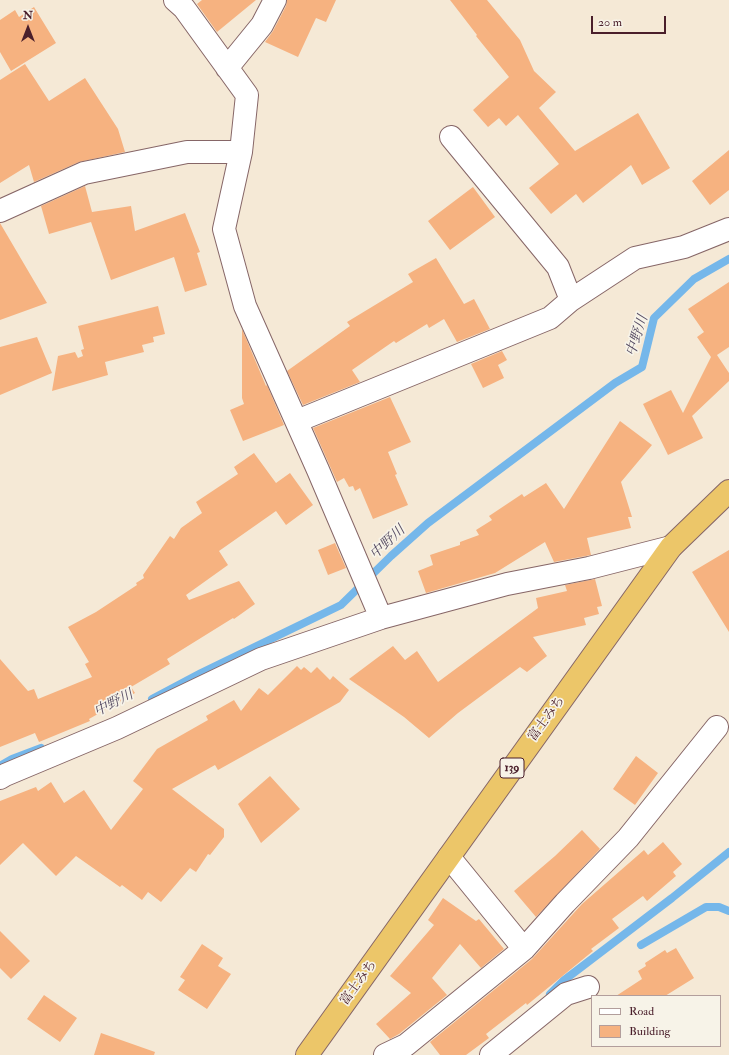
<!DOCTYPE html>
<meta charset="utf-8">
<style>
body{margin:0}
#map{position:relative;width:729px;height:1055px;overflow:hidden;background:#f5e9d6;font-family:"IM FELL Double Pica",serif}
canvas{display:block}
.legend{position:absolute;left:591px;top:995px;width:130px;height:52px;box-sizing:border-box;background:#f7f3e8;border:1px solid #b29e9c;margin:0;padding:5px 7px;list-style:none;font-size:12px;color:#4a1f2b}
.legend li{display:flex;align-items:center;gap:8px;height:20px}
.legend b{width:20px;border:1px solid #b29e9c}
.north{position:absolute;left:8px;top:8px;width:40px;height:40px;-webkit-text-stroke:3px #f7f3e8;paint-order:stroke;rotate:0deg;font-size:11px;font-weight:700;line-height:16px;text-align:center;color:#4a1f2b}
.north::after{content:'';display:block;margin:auto;width:14px;height:18px;background:#4a1f2b;clip-path:polygon(50% 0,100% 100%,50% 72%,0 100%)}
.scale{position:absolute;left:591px;top:16px;width:75px;height:18px;box-sizing:border-box;border:2px solid #4a1f2b;border-top:0;padding-left:5px;font-size:12px;line-height:14px;white-space:nowrap;color:#4a1f2b;-webkit-text-stroke:3px #f7f3e8;paint-order:stroke}
</style>
<div id="map">
<canvas width="729" height="1055"></canvas>
<ul class="legend">
<li><b style="height:5px;background:#fff"></b>Road</li>
<li><b style="height:11px;background:#f6b280"></b>Building</li>
</ul>
<div class="north">N</div>
<div class="scale">20 m</div>
</div>
<script>
const c = document.querySelector('canvas').getContext('2d');
c.lineJoin = 'round';
function shape(rows) {
  const path = new Path2D();
  for (const r of rows) {
    path.moveTo(r[0], r[1]);
    for (let i = 2; i < r.length; i += 2) path.lineTo(r[i], r[i + 1]);
  }
  return path;
}
function trace(path, color, width, dash) {
  c.strokeStyle = color;
  c.lineWidth = width;
  c.lineCap = dash ? 'butt' : 'round';
  c.setLineDash(dash || []);
  c.stroke(path);
}
function paint(path, color) {
  c.fillStyle = color;
  c.fill(path, 'evenodd');
}
function drawText(font, color, halo, rows, align = 'center') {
  c.font = font + ' "IM FELL Double Pica","Noto Serif JP",serif';
  c.lineWidth = 3.5;
  c.setLineDash([]);
  c.textBaseline = 'middle';
  c.strokeStyle = halo;
  c.fillStyle = color;
  for (const [text, x, y, turn = 0] of rows) {
    c.save();
    c.translate(x, y);
    c.rotate((+turn || 0) * Math.PI / 180);
    c.textAlign = isNaN(turn) ? turn : align;
    if (halo) c.strokeText(text, 0, 0);
    c.fillText(text, 0, 0);
    c.restore();
  }
}
const stream = shape([
 [152,699,201,673,341,605,391,556,428,523,615,383,642,367,654,318,694,279,729,259],
 [0,766,12,759,41,748],
 [641,945,706,907,719,907,729,911],
 [550,994,563,981,672,898,729,852]
]);
const building = shape([
 [202,0,256,0,217,32,197,4],
 [287,0,336,0,326,22,316,18,298,57,265,42,273,31,286,6],
 [450,0,487,0,520,40,534,71,556,92,539,108,575,151,638,113,670,168,642,185,631,165,583,203,576,194,551,214,529,188,559,164,518,115,506,126,499,118,488,127,473,110,509,77,476,36,477,35],
 [34,7,56,43,11,71,0,52,0,20,15,10,19,17],
 [25,64,49,101,85,78,118,129,125,152,79,162,34,182,29,165,0,183,0,80],
 [729,150,729,190,710,205,692,181],
 [85,186,92,212,131,206,135,231,185,213,200,252,197,253,207,285,185,292,174,257,111,280,91,222,49,234,41,206],
 [473,187,495,217,450,250,428,221],
 [0,223,47,303,0,320],
 [436,258,464,304,474,299,490,329,457,342,444,319,429,328,427,324,396,343,394,341,352,370,360,382,303,405,287,371,350,326,347,322,413,282,408,274],
 [729,282,729,347,717,355,729,373,729,381,692,416,703,438,668,455,643,404,671,390,683,413,711,357,697,337,704,332,688,309],
 [158,306,165,334,153,337,154,342,142,345,144,352,105,362,108,375,52,391,58,356,75,352,78,358,83,356,81,350,84,349,78,326],
 [242,329,266,386,267,385,284,425,243,441,230,410,244,404,242,398],
 [37,337,52,373,0,395,0,347],
 [502,351,507,360,498,365,504,378,483,388,471,364],
 [390,397,411,442,388,452,397,474,395,475,408,505,373,519,360,488,355,491,353,486,349,487,344,478,337,482,313,428],
 [620,421,652,445,621,482,632,517,628,517,631,528,587,538,591,555,554,562,545,542,495,573,426,593,418,571,433,565,430,555,460,545,460,542,479,535,476,530,492,520,489,516,522,494,524,497,546,483,564,509],
 [254,453,276,483,290,473,313,505,286,525,276,511,219,551,228,565,186,595,189,600,239,581,255,604,234,619,233,618,167,659,170,664,131,687,135,693,89,719,90,721,39,742,35,733,0,747,0,659,28,691,34,689,38,699,92,677,85,664,89,662,68,627,96,612,137,585,136,583,144,578,143,575,170,536,174,539,181,528,202,513,196,502,238,474,234,467],
 [335,543,346,568,328,575,318,550],
 [729,550,729,632,692,572],
 [595,579,602,606,597,607,599,614,584,618,586,625,533,637,547,656,527,672,520,667,458,713,429,738,404,717,349,679,393,646,405,660,417,651,438,682,538,608,536,598,567,591,565,585],
 [297,666,301,670,304,667,311,673,317,667,330,680,333,676,349,690,340,702,218,770,215,765,172,789,224,829,224,837,210,855,208,854,196,872,190,868,161,902,148,892,142,900,122,885,120,887,76,856,56,876,23,843,0,865,0,801,36,787,38,791,51,782,64,803,84,790,111,830,143,789,133,781,157,749,208,720,206,716,234,700,241,711,259,688,268,695],
 [636,756,658,773,635,805,613,789],
 [270,776,300,809,261,843,238,804],
 [582,830,600,849,536,917,514,891,555,856],
 [663,842,682,864,673,872,676,876,647,901,643,896,612,919,619,928,591,949,593,951,527,1005,526,1003,486,1034,489,1038,466,1055,440,1055,430,1042,532,959,582,904,644,850,648,855],
 [443,898,476,921,479,919,504,949,481,968,460,944,432,978,447,995,399,1034,390,1039,376,1024,411,993,390,976,434,925,428,920],
 [0,931,30,961,11,979,0,968],
 [202,944,223,958,218,966,231,974,207,1009,178,990,185,980,180,977],
 [676,948,694,978,665,996,616,996,642,979,638,971,646,966,645,963,665,950,667,953],
 [44,995,77,1018,60,1042,27,1019],
 [101,1033,155,1052,154,1055,94,1055]
]);
const minor = shape([
 [175,0,184,8,247,95,241,152,224,229,245,306,318,470,381,618],
 [227,68,262,25,275,0],
 [451,137,558,267,571,300],
 [0,211,84,173,187,152,241,152],
 [297,421,550,318,571,300,635,258,684,247,729,229],
 [0,778,5,775,117,728,261,659,381,618,507,584,589,568,671,547],
 [449,857,524,949],
 [385,1055,406,1045,524,949,565,903,628,838,717,727],
 [491,1055,566,994,588,987]
]);
const highway = shape([
 [307,1055,671,547,729,491]
]);
const shields = [
 [512,768,24]
];
const shieldNames = [
 ["139",512,768]
];
const streetNames = [
 ["富士みち",547,719,-54],
 ["富士みち",359,983,-54]
];
const waterNames = [
 ["中野川",638,336,-72],
 ["中野川",388,543,-43],
 ["中野川",114,704,-27]
];
trace(stream, '#75b7ea', 8);
paint(building, '#f6b280');
trace(minor, '#866667', 24);
trace(highway, '#866667', 24);
trace(minor, '#fff', 22);
trace(highway, '#ecc669', 22);
for (const [x, y, w] of shields) {
  const box = new Path2D();
  box.roundRect(x - w / 2, y - 10, w, 20, 3);
  c.fillStyle = '#f7f3e8';
  c.fill(box);
  trace(box, '#4a1f2b', 1);
}
drawText('bold 12px', '#4a1f2b', null, shieldNames);
drawText('13px', '#4a1f2b', '#f7f3e8', streetNames);
drawText('italic 14px', '#574d64', '#f7f3e8', waterNames);
</script>
